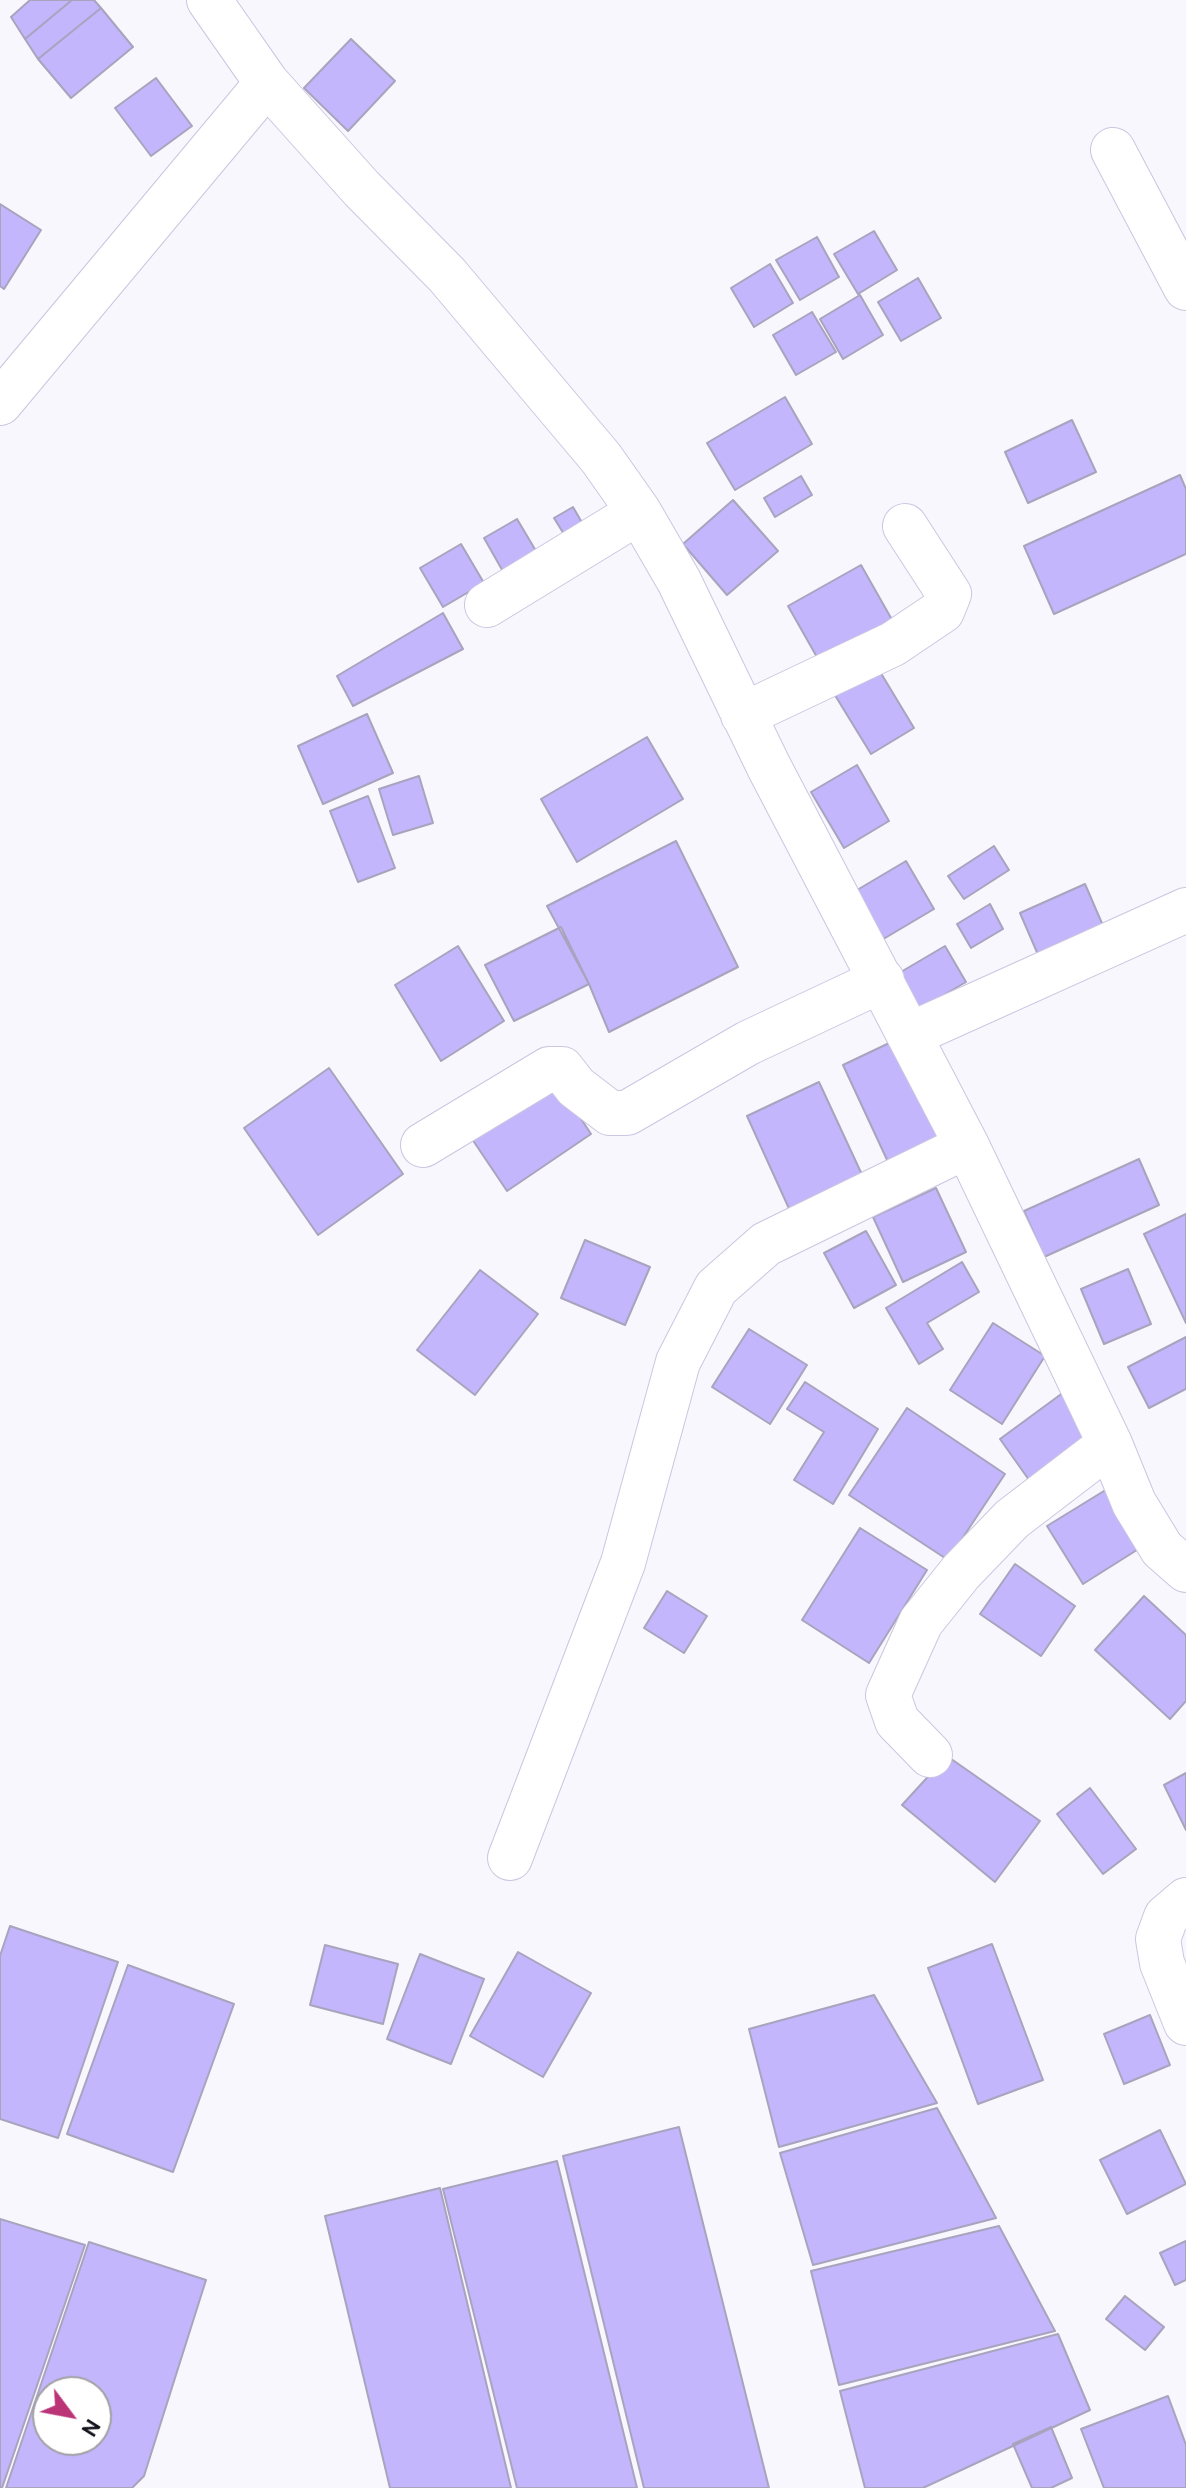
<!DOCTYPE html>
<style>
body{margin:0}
#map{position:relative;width:1186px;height:2488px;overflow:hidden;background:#f8f7fd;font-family:Cabin,sans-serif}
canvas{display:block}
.north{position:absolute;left:32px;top:2376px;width:80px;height:80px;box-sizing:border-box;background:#fff;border:2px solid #a1a1a4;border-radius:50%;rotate:122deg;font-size:22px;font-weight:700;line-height:32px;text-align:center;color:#14131c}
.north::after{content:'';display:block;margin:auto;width:28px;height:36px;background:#ba3477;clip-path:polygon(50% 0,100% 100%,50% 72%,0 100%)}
</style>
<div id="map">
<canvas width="1186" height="2488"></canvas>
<div class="north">N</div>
</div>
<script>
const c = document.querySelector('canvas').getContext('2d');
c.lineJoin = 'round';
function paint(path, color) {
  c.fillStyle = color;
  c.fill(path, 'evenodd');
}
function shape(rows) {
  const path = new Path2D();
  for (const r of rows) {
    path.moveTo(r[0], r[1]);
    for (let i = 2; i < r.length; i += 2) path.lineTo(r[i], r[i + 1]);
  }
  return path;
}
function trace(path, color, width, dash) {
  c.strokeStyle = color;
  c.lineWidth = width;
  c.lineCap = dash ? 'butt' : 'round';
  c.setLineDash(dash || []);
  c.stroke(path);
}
const building = shape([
 [30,0,72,0,25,39,11,17,30,0],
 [72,0,94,0,101,8,38,59,25,39,72,0],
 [101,8,133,47,71,98,38,59,101,8],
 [351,39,395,81,348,131,304,88,351,39],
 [156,78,192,126,151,156,115,108,156,78],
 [0,204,41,230,4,289,0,286,0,204],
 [874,231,897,270,858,294,834,254,874,231],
 [817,237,839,277,800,300,776,260,817,237],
 [770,264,793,303,754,327,731,288,770,264],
 [918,278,941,318,901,341,878,302,918,278],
 [860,295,883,335,843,359,820,319,860,295],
 [812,312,836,352,796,375,773,335,812,312],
 [785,397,812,444,735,490,707,443,785,397],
 [1072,420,1096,472,1028,503,1005,452,1072,420],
 [1180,475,1186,489,1186,554,1054,614,1024,546,1180,475],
 [801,476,812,495,775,517,764,498,801,476],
 [733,500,778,551,727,595,683,544,733,500],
 [573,507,588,533,570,544,554,518,573,507],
 [517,519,539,556,505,575,484,538,517,519],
 [461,544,484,583,443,607,420,568,461,544],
 [861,565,895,625,822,666,788,606,861,565],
 [443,613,463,649,353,706,337,676,443,613],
 [876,665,914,728,871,754,833,692,876,665],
 [367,714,393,773,323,804,298,746,367,714],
 [647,737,683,799,577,862,541,799,647,737],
 [857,765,889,821,844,848,811,792,857,765],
 [419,776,433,823,393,835,379,789,419,776],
 [368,796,395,868,358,882,330,811,368,796],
 [676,841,738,967,609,1032,589,984,547,906,676,841],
 [994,846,1009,870,964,899,948,876,994,846],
 [906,861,934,909,880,941,852,893,906,861],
 [1085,884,1104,928,1039,957,1020,913,1085,884],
 [990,904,1003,929,971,948,957,924,990,904],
 [561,927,589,984,514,1021,485,965,561,927],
 [458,946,504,1021,441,1061,395,985,458,946],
 [945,946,966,982,915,1012,894,976,945,946],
 [904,1036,956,1148,895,1177,843,1065,904,1036],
 [329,1068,403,1174,318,1235,244,1128,329,1068],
 [555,1079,591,1134,507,1191,470,1136,555,1079],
 [819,1082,864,1179,791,1213,747,1116,819,1082],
 [1139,1159,1159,1205,1044,1257,1024,1211,1139,1159],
 [936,1188,966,1252,903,1282,873,1217,936,1188],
 [1186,1214,1186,1323,1144,1234,1186,1214],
 [866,1231,896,1285,854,1308,824,1253,866,1231],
 [585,1240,650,1267,625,1325,561,1298,585,1240],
 [962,1262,979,1292,927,1323,943,1349,919,1364,886,1308,962,1262],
 [1128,1269,1151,1324,1104,1344,1081,1289,1128,1269],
 [480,1270,538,1314,475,1395,417,1350,480,1270],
 [993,1323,1045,1356,1002,1424,950,1390,993,1323],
 [749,1329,807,1365,770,1424,712,1387,749,1329],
 [1186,1337,1186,1389,1149,1408,1128,1367,1186,1337],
 [805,1382,878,1429,833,1504,794,1480,824,1432,787,1409,805,1382],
 [1064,1392,1098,1440,1034,1487,1000,1439,1064,1392],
 [907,1408,1005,1474,948,1560,849,1495,907,1408],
 [1112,1486,1148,1543,1083,1584,1047,1526,1112,1486],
 [860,1528,927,1570,869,1663,802,1620,860,1528],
 [1015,1564,1075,1606,1041,1656,980,1614,1015,1564],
 [667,1591,707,1616,684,1653,644,1628,667,1591],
 [1144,1596,1186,1635,1186,1701,1170,1719,1095,1650,1144,1596],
 [947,1756,1040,1821,995,1882,902,1805,947,1756],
 [1186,1773,1186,1830,1164,1785,1186,1773],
 [1090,1788,1136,1849,1103,1874,1057,1814,1090,1788],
 [10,1926,118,1962,58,2138,0,2119,0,1956,10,1926],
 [992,1944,1043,2080,978,2104,928,1968,992,1944],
 [325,1945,398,1964,383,2024,310,2005,325,1945],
 [518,1952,591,1993,543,2077,470,2036,518,1952],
 [420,1954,484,1979,451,2064,387,2039,420,1954],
 [128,1965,234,2004,173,2172,67,2134,128,1965],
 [874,1995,937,2103,779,2147,749,2029,874,1995],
 [1150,2015,1170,2065,1124,2084,1104,2034,1150,2015],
 [937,2108,996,2218,813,2265,780,2153,937,2108],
 [679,2127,769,2488,644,2488,563,2156,679,2127],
 [1160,2130,1186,2184,1127,2214,1100,2160,1160,2130],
 [557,2161,637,2488,517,2488,443,2189,557,2161],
 [440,2188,511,2488,390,2488,325,2216,440,2188],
 [0,2219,85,2245,2,2488,0,2488,0,2219],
 [999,2226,1055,2331,839,2385,811,2271,999,2226],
 [1186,2241,1186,2280,1175,2285,1160,2253,1186,2241],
 [89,2242,206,2280,144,2476,132,2488,6,2488,89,2242],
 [48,2392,96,2392,96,2440,48,2440,48,2392],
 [1125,2296,1164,2327,1145,2350,1106,2319,1125,2296],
 [1058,2334,1090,2410,923,2488,865,2488,840,2391,1058,2334],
 [1168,2396,1186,2445,1186,2488,1104,2488,1081,2429,1168,2396],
 [1051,2427,1072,2478,1051,2488,1032,2488,1013,2444,1051,2427]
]);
const minor = shape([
 [209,0,267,83,362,189,447,275,601,458,639,512,679,581,769,767,967,1146,1110,1444,1134,1503,1162,1549,1186,1570],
 [1113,150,1186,288],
 [0,403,267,83],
 [487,605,639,512],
 [743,715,893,644,942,611,949,594,905,526],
 [909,1035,1186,910],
 [423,1145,549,1069,562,1069,576,1087,610,1113,627,1113,748,1043,882,980],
 [930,1755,897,1721,888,1695,921,1622,961,1572,1012,1519,1110,1444],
 [510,1858,623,1563,678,1362,716,1288,766,1244,967,1146],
 [1186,1900,1166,1917,1158,1939,1162,1963,1186,2023]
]);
paint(building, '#c3b6fc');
trace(building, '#a8a4bd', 2);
trace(minor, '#cbc6e1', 46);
trace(minor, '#fff', 44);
</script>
